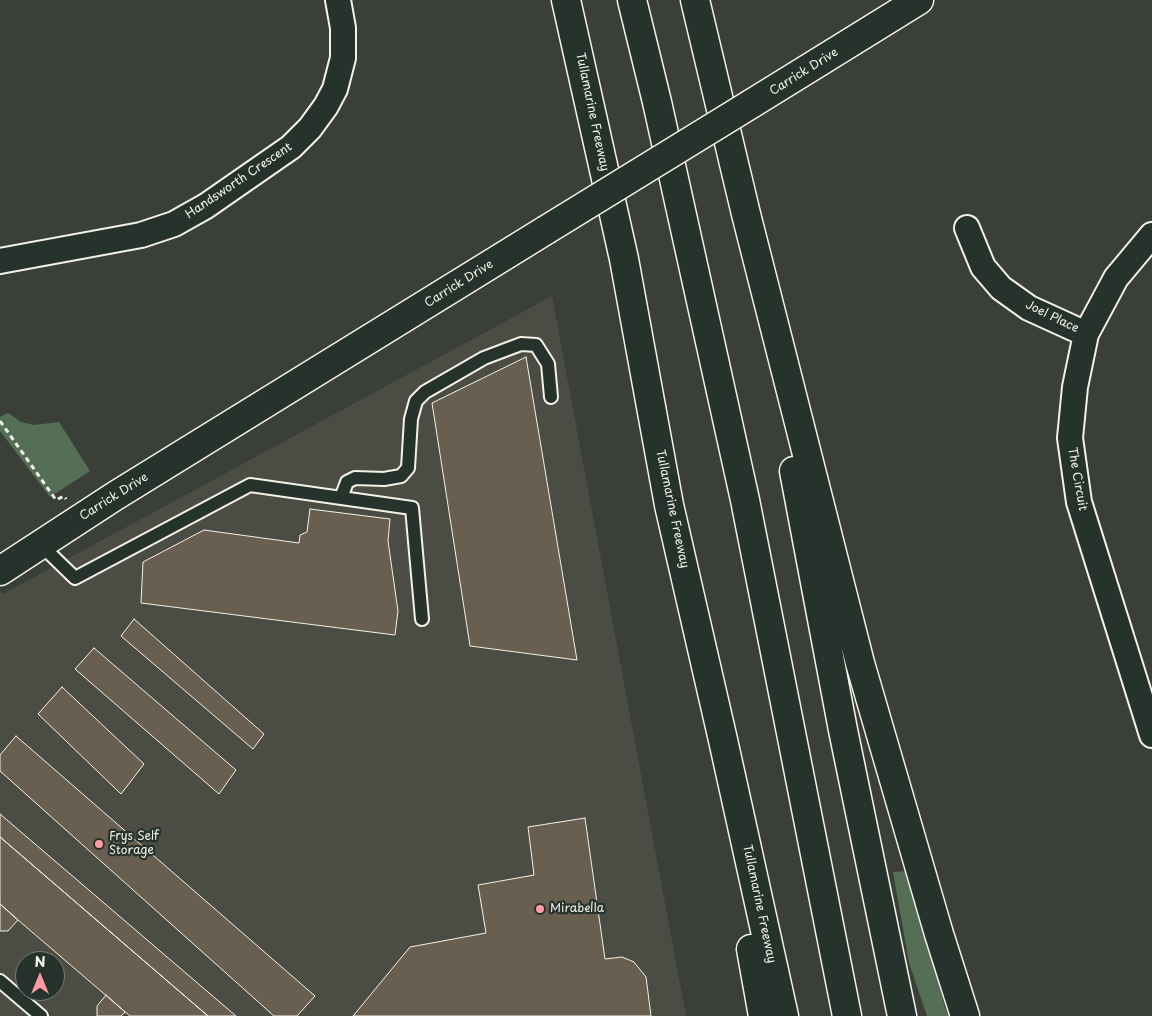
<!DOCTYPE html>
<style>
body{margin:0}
#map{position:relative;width:1152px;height:1016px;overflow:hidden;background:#3a4038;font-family:"Playpen Sans",sans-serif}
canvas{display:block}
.north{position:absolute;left:15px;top:951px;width:50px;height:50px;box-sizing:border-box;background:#26332d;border:1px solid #787f78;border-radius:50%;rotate:0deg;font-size:14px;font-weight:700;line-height:20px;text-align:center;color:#f4f1e8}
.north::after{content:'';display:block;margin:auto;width:18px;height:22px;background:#ff9aa2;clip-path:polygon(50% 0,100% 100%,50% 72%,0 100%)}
</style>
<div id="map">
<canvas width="1152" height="1016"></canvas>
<div class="north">N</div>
</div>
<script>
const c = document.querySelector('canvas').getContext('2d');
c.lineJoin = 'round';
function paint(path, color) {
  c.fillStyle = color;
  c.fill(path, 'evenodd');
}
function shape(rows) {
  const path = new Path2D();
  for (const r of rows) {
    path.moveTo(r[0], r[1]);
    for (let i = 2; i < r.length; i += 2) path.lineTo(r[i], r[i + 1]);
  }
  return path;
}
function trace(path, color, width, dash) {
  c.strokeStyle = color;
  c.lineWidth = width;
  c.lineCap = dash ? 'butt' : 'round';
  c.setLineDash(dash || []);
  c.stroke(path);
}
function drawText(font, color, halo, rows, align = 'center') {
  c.font = font + ' "Playpen Sans",sans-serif';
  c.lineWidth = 4.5;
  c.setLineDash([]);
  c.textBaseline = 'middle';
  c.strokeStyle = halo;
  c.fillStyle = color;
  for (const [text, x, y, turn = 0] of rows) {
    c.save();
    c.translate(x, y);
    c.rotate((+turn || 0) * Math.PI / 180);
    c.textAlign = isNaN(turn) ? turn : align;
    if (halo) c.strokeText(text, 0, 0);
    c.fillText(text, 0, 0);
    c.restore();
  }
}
const built = shape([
 [552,296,686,1016,0,1016,0,591,3,594],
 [25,961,55,961,55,991,25,991]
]);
const green = shape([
 [8,413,21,422,34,425,59,422,90,471,50,497,0,431,0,417],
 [910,871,945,1008,949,1016,927,1016,909,963,893,872]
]);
const building = shape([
 [526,357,577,660,470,646,432,403,526,357],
 [310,509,390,519,388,541,398,611,395,635,141,603,143,562,204,530,299,543,300,535,307,532,310,509],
 [134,619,264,734,253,749,121,636,134,619],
 [94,648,236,770,219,794,75,669,94,648],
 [62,687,144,764,121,794,38,714,62,687],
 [16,736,315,996,297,1016,274,1016,0,771,0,755,16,736],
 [0,814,236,1016,208,1016,0,837,0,814],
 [585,818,605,959,622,957,634,962,646,977,651,1016,353,1016,410,947,486,933,478,885,534,875,528,827,585,818],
 [0,837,208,1016,130,1016,18,920,0,904,0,837],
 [0,904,18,920,8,931,0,931,0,904],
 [106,995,125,1012,121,1016,97,1016,97,1006,106,995]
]);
const path = shape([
 [0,421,56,500,64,496,66,499]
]);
const lane = shape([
 [341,498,347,482,355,478,384,479,401,476,408,468,411,419,416,401,425,392,484,358,521,344,536,345,548,364,551,397],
 [40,544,75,578,250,485,412,508,422,619],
 [0,981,41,1016]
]);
const street = shape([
 [967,228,983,267,1001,288,1029,308,1086,334],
 [1152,235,1116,278,1086,334,1075,387,1070,438,1079,502,1152,735],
 [0,261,141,235,174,224,206,206,291,147,310,128,326,106,335,89,343,58,343,28,338,0]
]);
const secondary = shape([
 [751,104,919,0],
 [0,571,115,496,546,230]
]);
const highway = shape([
 [566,0,624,259,669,505,723,740,784,1016],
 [632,0,657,102,745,500,847,1016],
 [695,0,746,214,860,663,939,934,965,1016],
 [794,471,843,730,902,1016],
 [751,949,763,1016]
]);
const secondaryBridge = shape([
 [546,230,751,104]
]);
const markers = [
 [99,844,5,"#ff9aa2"],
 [540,909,5,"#ff9aa2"]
];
const streetNames = [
 ["Carrick Drive",804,72,-32],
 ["Tullamarine Freeway",592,112,78],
 ["Handsworth Crescent",239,181,-34],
 ["Carrick Drive",459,284,-32],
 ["Joel Place",1052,317,26],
 ["The Circuit",1077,479,80],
 ["Carrick Drive",114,497,-32],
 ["Tullamarine Freeway",672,509,78],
 ["Tullamarine Freeway",759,904,78]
];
const poiNames = [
 ["Frys Self",109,837],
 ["Storage",109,851],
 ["Mirabella",550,909]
];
paint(built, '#4b4c43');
paint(green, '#546f56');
paint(building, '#685f51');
trace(building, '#f4f1e8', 1);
trace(lane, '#f4f1e8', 16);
trace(street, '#f4f1e8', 28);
trace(secondary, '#f4f1e8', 31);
trace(highway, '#f4f1e8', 31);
trace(path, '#f4f1e8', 3, [5, 4]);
trace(lane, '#26332d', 12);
trace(street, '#26332d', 24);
trace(secondary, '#26332d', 28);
trace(highway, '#26332d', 28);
trace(secondaryBridge, '#f4f1e8', 31, []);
trace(secondaryBridge, '#26332d', 28);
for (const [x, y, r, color] of markers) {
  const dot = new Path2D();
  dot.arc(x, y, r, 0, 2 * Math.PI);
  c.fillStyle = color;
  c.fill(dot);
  trace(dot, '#26332d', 2);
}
drawText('12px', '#f4f1e8', '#26332d', streetNames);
drawText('12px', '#f4f1e8', '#26332d', poiNames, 'left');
</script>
